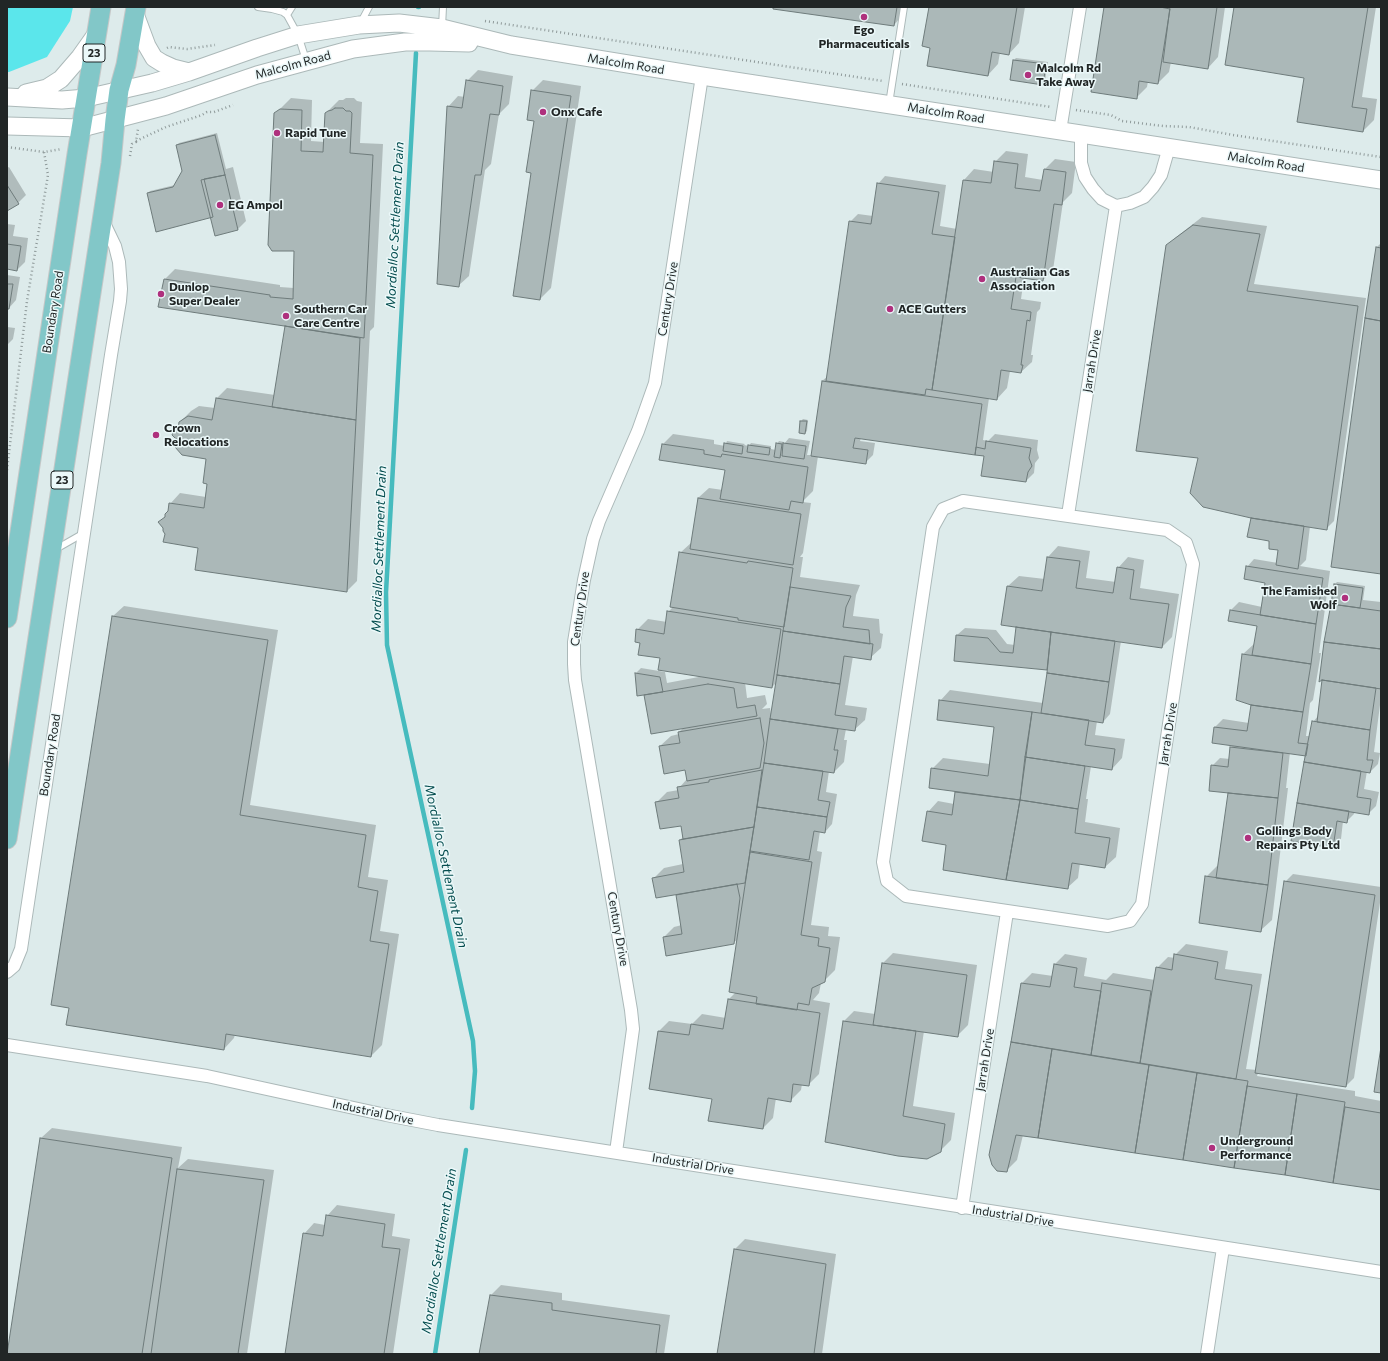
<!DOCTYPE html>
<style>
body{margin:0}
#map{position:relative;width:1388px;height:1361px;overflow:hidden;background:#ddebeb;font-family:Commissioner,sans-serif}
canvas{display:block}
.frame{position:absolute;inset:0;border:8px solid #212626;pointer-events:none}
</style>
<div id="map">
<canvas width="1388" height="1361"></canvas>
<div class="frame"></div>
</div>
<script>
const c = document.querySelector('canvas').getContext('2d');
c.lineJoin = 'round';
function paint(path, color) {
  c.fillStyle = color;
  c.fill(path, 'evenodd');
}
function shape(rows) {
  const path = new Path2D();
  for (const r of rows) {
    path.moveTo(r[0], r[1]);
    for (let i = 2; i < r.length; i += 2) path.lineTo(r[i], r[i + 1]);
  }
  return path;
}
function trace(path, color, width, dash) {
  c.strokeStyle = color;
  c.lineWidth = width;
  c.lineCap = dash ? 'butt' : 'round';
  c.setLineDash(dash || []);
  c.stroke(path);
}
function drawText(font, color, halo, rows, align = 'center') {
  c.font = font + ' Commissioner,sans-serif';
  c.lineWidth = 3;
  c.setLineDash([]);
  c.textBaseline = 'middle';
  c.strokeStyle = halo;
  c.fillStyle = color;
  for (const [text, x, y, turn = 0] of rows) {
    c.save();
    c.translate(x, y);
    c.rotate((+turn || 0) * Math.PI / 180);
    c.textAlign = isNaN(turn) ? turn : align;
    if (halo) c.strokeText(text, 0, 0);
    c.fillText(text, 0, 0);
    c.restore();
  }
}
const green = shape([
 [7,7,73,7,70,21,47,57,9,72,7,72]
]);
const shadow = shape([
 [774,7,903,7,901,17,894,25],
 [930,7,1025,7,1019,43,1009,54,1000,52,998,64,988,75,931,47],
 [1105,7,1225,7,1218,57,1208,68,1171,62,1169,72,1158,83,1148,81,1147,87,1136,98],
 [1235,7,1376,7,1362,97,1377,99,1374,120,1363,131,1305,77],
 [1016,58,1048,62,1045,81,1043,84,1012,80,1014,60],
 [478,70,513,76,509,104,499,114,491,164,485,170,469,276,458,286,448,107,458,96,465,97,467,81],
 [543,80,581,86,551,288,540,299,533,172,535,120,532,91],
 [291,98,312,100,311,141,325,142,326,113,339,100,343,100,346,98,354,98,357,101,362,102,360,143,383,144,374,327,370,331,357,581,347,591,199,547,166,534,164,528,160,522,167,514,170,504,180,493,206,497,208,484,207,458,178,438,177,430,180,427,180,422,191,411,199,406,215,408,217,398,227,388,275,395,286,325,165,279,175,269,280,285,280,287,294,288,295,250,275,114],
 [217,133,226,169,233,167,246,221,238,229,216,235,211,217,148,193,150,191,175,185,183,171,177,145,179,143],
 [1006,151,1028,154,1025,177,1043,180,1045,169,1055,159,1076,162,1072,193,1063,202,1053,270,1043,280,1024,278,1021,299,1041,302,1040,309,1037,312,1031,355,1033,355,1032,362,1021,372,1010,371,1007,388,997,399,989,398,983,440,988,441,995,434,1038,440,1037,450,1039,458,1035,463,1034,473,1026,481,985,456,861,438,860,441,875,443,873,455,865,463,818,456,813,491,802,502,811,503,803,553,800,557,803,557,800,577,860,585,856,595,853,616,879,619,880,633,883,634,881,648,870,658,853,656,845,705,867,708,865,720,854,730,846,729,844,740,847,740,844,762,834,772,829,771,826,792,837,794,832,824,825,832,820,831,817,851,822,852,811,925,829,927,828,936,840,937,835,970,824,981,821,983,819,993,813,1000,830,1003,819,1074,808,1085,802,1084,801,1090,790,1101,776,1098,773,1118,763,1128,713,1098,650,1088,659,1031,669,1021,692,1024,702,1014,726,1018,728,1000,736,992,738,939,733,943,664,937,674,927,682,925,677,894,654,878,664,868,683,864,680,840,684,836,682,825,656,803,667,792,679,790,679,788,687,779,686,769,660,746,671,736,679,734,679,732,683,728,645,696,647,694,638,695,636,673,641,668,665,672,667,683,704,676,661,657,641,642,637,630,648,619,667,622,668,612,673,607,680,553,692,542,698,498,709,488,723,490,726,469,663,444,673,434,714,440,714,444,725,446,727,441,745,444,744,445,749,446,751,443,771,446,771,449,776,450,777,444,779,441,784,442,784,444,789,438,810,441,807,455,812,455,822,381,828,376,850,222,858,214,873,216,878,184,885,176,946,185,940,226,957,229,964,180,974,169,994,172,995,162],
 [745,682,772,687,777,682,771,715,770,708,762,709,767,704,765,695,747,698],
 [9,167,26,195,18,203,7,210,7,168],
 [1202,217,1267,226,1254,284,1366,298,1334,521,1326,529,1310,526,1306,560,1300,566,1330,571,1319,653,1321,653,1313,700,1310,703,1306,736,1311,736,1313,722,1318,716,1324,679,1320,680,1334,585,1337,582,1365,586,1363,600,1381,602,1381,697,1374,752,1380,753,1378,764,1370,772,1367,771,1364,789,1379,792,1376,806,1368,814,1355,811,1354,814,1346,822,1343,821,1341,839,1333,847,1308,755,1290,752,1286,788,1288,788,1272,920,1261,930,1206,877,1217,866,1219,867,1229,792,1212,766,1220,758,1230,759,1231,747,1233,745,1213,742,1215,727,1223,719,1249,723,1252,704,1243,654,1254,644,1255,644,1258,625,1231,610,1239,602,1262,607,1266,582,1247,567,1254,559,1278,563,1279,549,1200,457,1167,246,1175,238],
 [7,224,15,225,13,236,28,238,25,262,17,270,7,268],
 [1381,243,1381,573,1377,247],
 [7,275,20,277,16,300,9,308,7,308],
 [7,327,15,328,13,339,7,345],
 [803,419,808,420,807,431,805,433,800,432,801,421],
 [1058,546,1090,551,1086,578,1116,582,1118,568,1128,557,1144,560,1140,588,1179,594,1172,637,1162,647,1121,641,1110,714,1103,722,1097,721,1095,735,1125,739,1122,758,1112,769,1091,766,1086,799,1088,799,1085,822,1120,828,1116,857,1105,867,1080,863,1078,878,1067,888,948,844,928,812,938,801,954,804,956,791,932,769,943,758,990,764,995,726,940,701,950,690,1043,703,1048,669,955,660,957,635,965,628,996,630,1007,644,1015,645,1017,627,1003,624,1008,586,1019,576,1045,579,1048,557],
 [124,606,278,630,250,805,376,825,368,877,388,880,380,931,399,934,382,1045,371,1056,235,1034,234,1038,224,1049,70,1007,113,616],
 [1293,874,1381,887,1381,896,1354,1078,1346,1086,1258,1073,1257,1076,1355,1091,1355,1096,1381,1101,1381,1189,1023,1135,1017,1160,1006,1171,1012,1043,1022,983,1032,973,1053,976,1054,965,1065,954,1087,958,1084,976,1106,980,1113,973,1155,980,1157,968,1168,957,1175,958,1175,955,1186,944,1228,951,1225,969,1262,974,1246,1069,1257,1070,1285,882],
 [893,953,977,965,968,1025,957,1036,924,1031,913,1106,955,1113,951,1140,940,1151,927,1158,844,1021,854,1011,875,1014,883,963],
 [52,1128,182,1147,178,1168,188,1159,274,1170,247,1354,8,1354,41,1138],
 [337,1205,395,1214,392,1236,410,1239,393,1354,286,1354,304,1234,314,1223,325,1225,327,1216],
 [745,1239,836,1254,822,1354,718,1354,735,1249],
 [501,1285,562,1293,562,1300,670,1315,664,1354,480,1354,491,1295]
]);
const stream = shape([
 [418,7,419,7],
 [416,53,386,592,387,645,473,1041,475,1071,472,1108],
 [435,1354,466,1150]
]);
const building = shape([
 [773,7,897,7,894,26,773,9,773,7],
 [929,7,1017,7,1009,55,992,52,988,76,927,66,930,48,922,46,929,7],
 [1104,7,1160,7,1170,9,1158,84,1139,81,1137,99,1091,92,1104,7],
 [1170,7,1217,7,1208,69,1163,62,1170,7],
 [1234,7,1368,7,1352,107,1367,109,1363,132,1297,122,1304,78,1225,65,1234,7],
 [1013,60,1046,64,1043,85,1010,80,1013,60],
 [466,80,503,86,499,115,490,114,481,175,475,175,459,287,437,284,447,106,462,108,466,80],
 [531,90,571,96,540,300,513,296,531,173,526,172,534,121,527,120,531,90],
 [335,108,343,108,346,111,350,111,352,113,350,153,373,155,364,338,158,307,164,279,270,295,270,297,293,299,294,251,272,251,268,245,274,113,280,109,302,110,301,151,323,152,325,113,328,111,332,110,335,108],
 [215,135,225,175,204,179,213,217,156,232,147,193,173,187,182,171,176,145,215,135],
 [994,161,1018,164,1015,188,1040,191,1044,169,1066,172,1062,205,1054,204,1043,281,1016,277,1011,309,1031,312,1030,321,1027,320,1021,365,1023,365,1021,373,1001,370,997,400,932,390,963,180,991,183,994,161],
 [225,175,238,230,215,236,201,180,225,175],
 [877,183,939,192,932,234,955,237,932,390,926,389,925,395,826,381,849,221,871,224,877,183],
 [7,185,19,204,7,211,7,185],
 [1193,225,1260,234,1247,291,1358,306,1327,530,1251,518,1203,507,1190,493,1198,458,1136,451,1166,245,1193,225],
 [7,244,21,246,17,271,7,269,7,244],
 [1376,247,1381,248,1381,321,1365,318,1376,247],
 [7,284,13,284,9,309,7,309,7,284],
 [1365,318,1381,321,1381,574,1331,567,1365,318],
 [285,326,360,338,356,420,272,407,285,326],
 [822,381,982,404,975,455,855,438,853,448,868,450,866,464,811,456,822,381],
 [216,398,356,420,347,592,195,570,198,548,163,542,165,534,163,531,163,528,158,522,165,517,165,514,168,511,169,503,204,508,207,484,203,483,206,459,182,455,175,447,177,439,175,438,172,435,173,432,176,430,178,430,179,422,188,416,212,420,216,398],
 [800,421,807,421,805,434,799,433,800,421],
 [986,441,1031,448,1029,458,1032,466,1028,472,1026,482,981,476,984,456,975,455,976,447,985,449,986,441],
 [724,443,743,446,742,454,723,451,724,443],
 [776,443,782,444,780,458,774,457,776,443],
 [783,443,806,446,804,459,782,456,783,443],
 [662,444,704,450,704,454,721,457,722,454,808,467,803,503,791,501,789,510,720,499,725,470,659,460,662,444],
 [748,445,770,448,769,455,747,452,748,445],
 [698,498,801,514,793,565,690,549,698,498],
 [1251,518,1304,526,1298,569,1276,565,1278,550,1269,549,1269,541,1247,537,1251,518],
 [679,552,747,563,748,561,793,568,784,627,738,620,738,618,670,607,679,552],
 [1047,557,1080,561,1076,588,1113,593,1117,567,1134,570,1130,599,1169,604,1162,648,1001,625,1007,586,1042,591,1047,557],
 [1246,566,1323,578,1316,624,1260,615,1265,583,1244,579,1246,566],
 [1334,584,1363,588,1360,608,1331,604,1334,584],
 [790,587,851,596,846,607,843,627,869,630,870,644,783,631,790,587],
 [1331,604,1381,611,1381,649,1324,642,1331,604],
 [1230,610,1316,624,1311,664,1252,655,1257,626,1228,621,1230,610],
 [667,611,781,629,772,688,658,670,660,658,638,655,640,643,635,642,636,629,664,634,667,611],
 [112,616,268,640,240,815,366,835,358,887,378,891,370,941,389,944,371,1057,226,1034,224,1050,66,1025,69,1008,51,1005,112,616],
 [1016,627,1051,632,1047,670,954,661,956,635,988,638,1000,652,1013,653,1016,627],
 [783,631,873,644,871,660,844,656,840,684,777,675,783,631],
 [1051,632,1115,641,1109,682,1047,673,1051,632],
 [1324,642,1381,649,1381,689,1322,680,1319,682,1324,642],
 [1242,654,1311,664,1303,712,1251,705,1236,700,1242,654],
 [635,673,660,677,663,692,637,696,635,673],
 [1047,673,1109,682,1103,723,1041,713,1047,673],
 [777,675,840,684,835,715,857,718,855,731,770,719,777,675],
 [1322,680,1376,688,1370,730,1317,722,1322,680],
 [708,684,734,688,737,708,755,705,757,716,651,734,644,695,708,684],
 [939,700,1032,712,1020,800,929,788,931,768,988,776,994,727,937,720,939,700],
 [1251,705,1303,712,1298,743,1308,744,1306,756,1212,743,1214,727,1247,731,1251,705],
 [1032,712,1089,720,1085,745,1115,749,1112,770,1025,757,1032,712],
 [760,718,764,743,760,768,687,781,685,770,664,774,659,746,680,743,678,732,760,718],
 [770,719,838,729,834,750,838,750,834,773,764,763,770,719],
 [1312,721,1370,730,1367,760,1373,760,1370,773,1304,762,1312,721],
 [1230,747,1283,753,1278,798,1209,791,1211,765,1228,767,1230,747],
 [1025,757,1085,766,1078,809,1020,800,1025,757],
 [1304,762,1361,771,1357,797,1371,799,1369,815,1297,803,1304,762],
 [764,763,823,771,818,800,830,802,827,817,757,807,764,763],
 [762,770,754,827,683,839,681,826,660,829,655,802,679,798,677,787,709,782,709,780,762,770],
 [955,792,1020,800,1006,880,943,870,946,845,922,841,927,811,952,815,955,792],
 [1228,793,1278,798,1268,885,1216,878,1228,793],
 [1020,800,1078,809,1075,833,1110,838,1105,868,1072,863,1068,889,1006,880,1020,800],
 [1297,803,1349,811,1347,823,1337,821,1333,848,1291,841,1297,803],
 [757,807,827,817,825,833,814,831,809,860,750,851,757,807],
 [754,827,745,883,656,898,652,878,684,872,679,840,754,827],
 [750,852,812,862,801,935,819,938,818,946,830,948,825,982,812,988,809,1005,798,1003,797,1010,756,1004,757,997,729,992,750,852],
 [1205,876,1268,885,1261,932,1199,923,1205,876],
 [1284,881,1375,895,1346,1087,1255,1073,1284,881],
 [737,884,740,898,734,944,666,956,663,937,682,934,676,895,737,884],
 [1174,954,1218,962,1215,979,1252,985,1236,1079,1140,1063,1156,967,1172,970,1174,954],
 [882,963,967,975,958,1037,873,1025,882,963],
 [1054,964,1077,968,1074,987,1101,991,1091,1055,1011,1042,1021,983,1050,987,1054,964],
 [1102,983,1151,991,1140,1063,1091,1055,1102,983],
 [728,999,820,1013,809,1086,793,1084,791,1102,768,1098,763,1129,708,1121,712,1099,649,1089,658,1031,689,1035,691,1024,723,1029,728,999],
 [843,1021,916,1031,903,1116,945,1124,941,1152,927,1159,898,1156,825,1142,843,1021],
 [1011,1042,1052,1049,1038,1138,1016,1135,1007,1172,997,1171,992,1165,989,1155,1011,1042],
 [1381,1047,1381,1093,1374,1092,1381,1047],
 [1052,1049,1149,1065,1135,1153,1038,1138,1052,1049],
 [1149,1065,1197,1073,1183,1160,1135,1153,1149,1065],
 [1197,1073,1248,1081,1234,1168,1183,1160,1197,1073],
 [1247,1086,1297,1094,1285,1175,1234,1168,1247,1086],
 [1297,1094,1345,1102,1333,1183,1285,1175,1297,1094],
 [1345,1107,1381,1113,1381,1190,1333,1183,1345,1107],
 [40,1138,172,1158,142,1354,7,1354,40,1138],
 [177,1169,264,1180,238,1354,151,1354,177,1169],
 [326,1215,385,1224,382,1247,400,1249,384,1354,285,1354,303,1233,323,1236,326,1215],
 [734,1249,826,1264,814,1354,717,1354,734,1249],
 [490,1295,552,1303,552,1310,660,1325,656,1354,479,1354,490,1295]
]);
const path = shape([
 [485,21,883,81],
 [167,48,169,47,187,49,215,45],
 [902,84,1051,107],
 [1076,110,1111,115,1122,121,1163,126,1189,127,1233,135,1381,157],
 [136,141,166,127,202,115,207,112,214,112,233,105],
 [7,147,44,152,62,149],
 [130,156,132,144,136,142,138,129],
 [7,470,27,301,48,175,44,152]
]);
const lane = shape([
 [258,7,272,9,283,12,287,15,298,35,306,60],
 [287,15,292,7],
 [360,24,369,7],
 [442,27,443,7],
 [889,104,904,7],
 [56,549,84,533]
]);
const street = shape([
 [1060,131,1080,7],
 [1081,134,1081,163,1085,177,1093,189,1102,199,1116,206,1130,203,1144,197,1153,187,1161,175,1169,147],
 [963,501,1167,530,1186,543,1193,564,1142,904,1130,921,1108,926,906,896,887,881,883,862,933,527,943,509,963,501],
 [1068,515,1116,206],
 [7,972,14,966,21,949,111,355,120,301,121,289,119,262,115,246,103,221],
 [7,1045,207,1076,386,1115,438,1125,1381,1272],
 [616,1152,633,1029,631,1010,575,680,574,664,574,642,584,580,593,539,599,521,638,431,655,383,702,76],
 [962,1208,1007,912],
 [1207,1354,1223,1248]
]);
const secondary = shape([
 [135,14,147,46,154,58,162,63,173,68,189,72],
 [26,93,47,88,61,79,80,57,97,33],
 [7,97,62,100,86,98,152,83,189,72,257,48,298,35,359,25,399,23,442,28,511,45,702,76,1381,180],
 [7,126,82,128,166,106,257,75,353,49,405,42,430,42,469,43]
]);
const primary = shape([
 [7,618,77,154,101,7],
 [7,839,111,163,115,120,119,90,126,65,136,7]
]);
const markers = [
 [864,17,4,"#af307d"],
 [1028,75,4,"#af307d"],
 [543,112,4,"#af307d"],
 [277,133,4,"#af307d"],
 [220,205,4,"#af307d"],
 [982,279,4,"#af307d"],
 [161,294,4,"#af307d"],
 [890,309,4,"#af307d"],
 [286,316,4,"#af307d"],
 [156,435,4,"#af307d"],
 [1345,598,4,"#af307d"],
 [1248,838,4,"#af307d"],
 [1212,1148,4,"#af307d"]
];
const shields = [
 [94,53,22],
 [62,480,22]
];
const shieldNames = [
 ["23",94,53],
 ["23",62,480]
];
const poiNames = [
 ["Ego",864,30,"center"],
 ["Pharmaceuticals",864,44,"center"],
 ["Malcolm Rd",1036,68],
 ["Take Away",1036,82],
 ["Onx Cafe",551,112],
 ["Rapid Tune",285,133],
 ["EG Ampol",228,205],
 ["Australian Gas",990,272],
 ["Association",990,286],
 ["Dunlop",169,287],
 ["Super Dealer",169,301],
 ["Southern Car",294,309],
 ["Care Centre",294,323],
 ["ACE Gutters",898,309],
 ["Crown",164,428],
 ["Relocations",164,442],
 ["The Famished",1337,591,"right"],
 ["Wolf",1337,605,"right"],
 ["Gollings Body",1256,831],
 ["Repairs Pty Ltd",1256,845],
 ["Underground",1220,1141],
 ["Performance",1220,1155]
];
const streetNames = [
 ["Malcolm Road",626,64,9],
 ["Malcolm Road",293,65,-15],
 ["Malcolm Road",946,113,9],
 ["Malcolm Road",1266,162,9],
 ["Century Drive",668,299,-81],
 ["Boundary Road",53,312,-81],
 ["Jarrah Drive",1092,361,-81],
 ["Century Drive",580,609,-82],
 ["Jarrah Drive",1168,734,-81],
 ["Boundary Road",50,755,-81],
 ["Century Drive",618,929,80],
 ["Jarrah Drive",985,1060,-81],
 ["Industrial Drive",373,1112,12],
 ["Industrial Drive",693,1164,9],
 ["Industrial Drive",1013,1216,9]
];
const waterNames = [
 ["Mordialloc Settlement Drain",395,225,-87],
 ["Mordialloc Settlement Drain",379,549,-88],
 ["Mordialloc Settlement Drain",446,866,78],
 ["Mordialloc Settlement Drain",439,1251,-81]
];
paint(green, '#5be6eb');
paint(shadow, '#0003');
trace(stream, '#46bbbe', 4.5);
paint(building, '#abb8b8');
trace(building, '#6e7b7b', 1);
trace(lane, '#acb9b9', 8);
trace(street, '#acb9b9', 14);
trace(secondary, '#acb9b9', 19);
trace(primary, '#c5c7c7', 21);
trace(path, '#8f9a9a', 2.5, [1, 3]);
trace(lane, '#fff', 6);
trace(street, '#fff', 12);
trace(secondary, '#fff', 17);
trace(primary, '#82c7c8', 19);
for (const [x, y, r, color] of markers) {
  const dot = new Path2D();
  dot.arc(x, y, r, 0, 2 * Math.PI);
  c.fillStyle = color;
  c.fill(dot);
  trace(dot, '#ebf8f9', 1.5);
}
for (const [x, y, w] of shields) {
  const box = new Path2D();
  box.roundRect(x - w / 2, y - 9, w, 18, 3);
  c.fillStyle = '#ebf8f9';
  c.fill(box);
  trace(box, '#212626', 1);
}
drawText('bold 11px', '#212626', null, shieldNames);
drawText('bold 12px', '#212626', '#ebf8f9', poiNames, 'left');
drawText('12px', '#212626', '#ebf8f9', streetNames);
drawText('italic 13px', '#054d4f', '#ebf8f9', waterNames);
</script>
